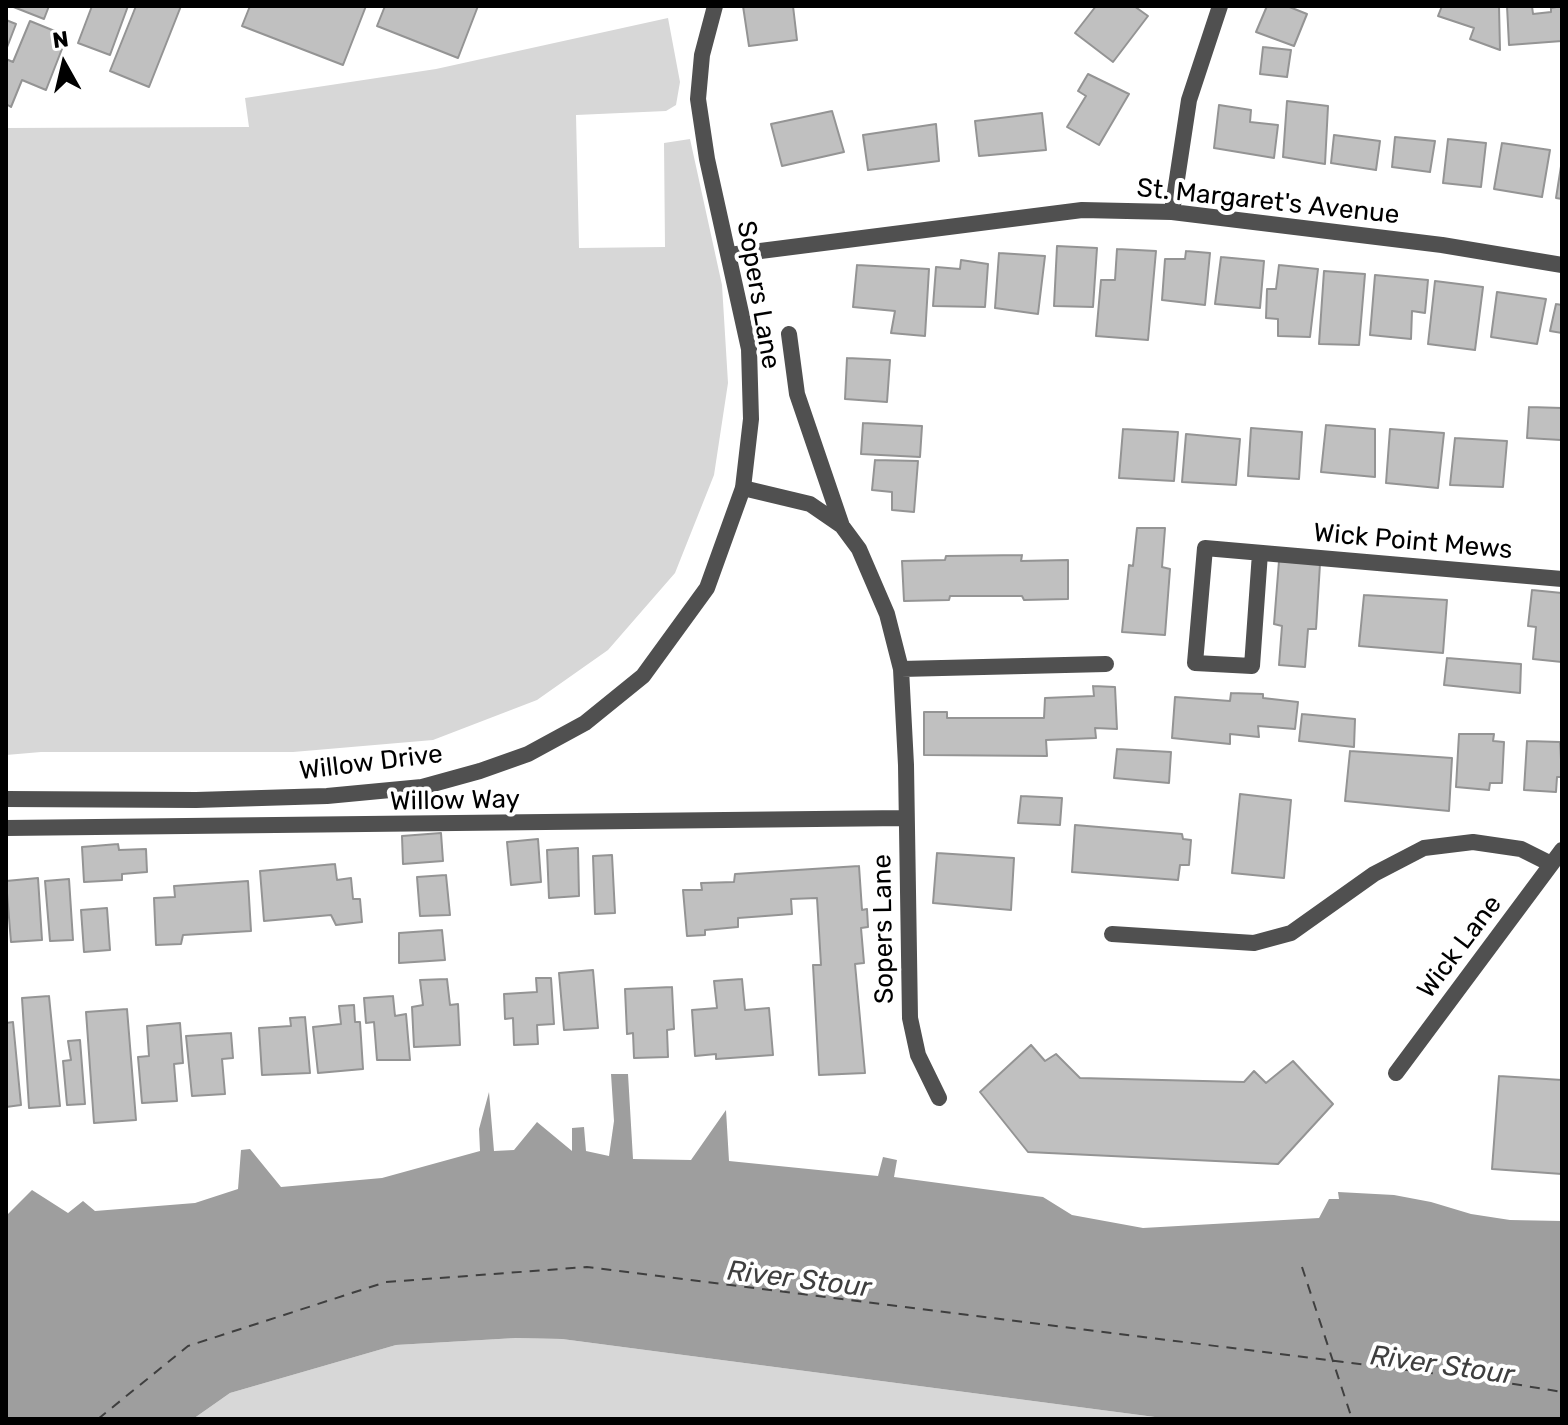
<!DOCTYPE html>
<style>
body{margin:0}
#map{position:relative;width:1568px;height:1425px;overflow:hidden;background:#fff;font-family:Rubik,sans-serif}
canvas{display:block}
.frame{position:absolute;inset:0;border:8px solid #000;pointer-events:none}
.north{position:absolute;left:24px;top:24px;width:80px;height:80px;-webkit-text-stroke:6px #fff;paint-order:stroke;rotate:352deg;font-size:22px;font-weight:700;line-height:32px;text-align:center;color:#000}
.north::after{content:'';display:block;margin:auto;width:28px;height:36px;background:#000;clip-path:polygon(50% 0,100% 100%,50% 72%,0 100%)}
</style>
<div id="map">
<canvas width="1568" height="1425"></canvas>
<div class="frame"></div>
<div class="north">N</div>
</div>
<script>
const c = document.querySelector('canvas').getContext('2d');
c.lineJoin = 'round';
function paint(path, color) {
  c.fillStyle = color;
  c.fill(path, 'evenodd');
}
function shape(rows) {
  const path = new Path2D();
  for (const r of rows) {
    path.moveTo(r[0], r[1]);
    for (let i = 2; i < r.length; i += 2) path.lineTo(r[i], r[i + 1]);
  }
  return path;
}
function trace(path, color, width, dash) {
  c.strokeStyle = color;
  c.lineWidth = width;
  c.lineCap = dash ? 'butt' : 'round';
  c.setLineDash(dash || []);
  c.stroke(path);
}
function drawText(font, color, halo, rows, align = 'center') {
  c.font = font + ' Rubik,sans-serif';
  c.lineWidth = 8;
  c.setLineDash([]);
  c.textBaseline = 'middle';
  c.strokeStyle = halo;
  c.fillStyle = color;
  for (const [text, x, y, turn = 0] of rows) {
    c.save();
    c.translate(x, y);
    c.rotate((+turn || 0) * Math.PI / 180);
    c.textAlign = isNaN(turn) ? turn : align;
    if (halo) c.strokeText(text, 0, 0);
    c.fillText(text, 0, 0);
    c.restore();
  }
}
const green = shape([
 [668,18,680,82,676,105,666,111,576,115,579,248,665,247,664,143,690,139,722,285,728,383,714,475,675,573,608,650,537,700,433,740,293,752,41,752,6,755,6,128,249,127,245,98,436,69],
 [516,1338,562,1339,1170,1419,193,1419,230,1393,396,1345]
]);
const water = shape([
 [611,1074,628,1074,633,1159,691,1160,726,1110,729,1161,878,1176,883,1157,897,1160,894,1177,1043,1197,1072,1215,1143,1228,1319,1218,1329,1199,1339,1199,1338,1192,1394,1195,1431,1202,1471,1214,1510,1220,1562,1221,1562,1419,1170,1419,562,1339,516,1338,396,1345,230,1393,193,1419,6,1419,6,1216,32,1190,68,1213,83,1201,95,1211,195,1203,238,1189,241,1150,250,1149,281,1187,382,1178,480,1151,479,1129,489,1092,494,1151,514,1150,537,1122,572,1151,572,1128,584,1127,586,1151,609,1156,614,1121]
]);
const ferry = shape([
 [1302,1267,1352,1419],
 [98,1419,188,1346,386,1282,587,1267,1502,1382,1562,1392]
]);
const building = shape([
 [11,6,49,6,44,19,11,6],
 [92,6,128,6,110,55,78,43,92,6],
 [136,6,181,6,149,87,110,71,136,6],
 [250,6,366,6,343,65,242,26,250,6],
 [385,6,478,6,458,58,377,26,385,6],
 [743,6,793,6,797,40,749,46,743,6],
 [1096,6,1134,6,1148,16,1113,62,1075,33,1096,6],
 [1267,6,1287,6,1307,14,1294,46,1256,32,1267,6],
 [1442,6,1499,6,1500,50,1470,39,1474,28,1438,16,1442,6],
 [1507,6,1532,6,1533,14,1551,12,1551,8,1562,6,1562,41,1509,45,1507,6],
 [6,20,16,24,6,50,6,20],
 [30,21,67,36,46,90,22,80,11,107,6,104,6,59,13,62,30,21],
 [1263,47,1291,50,1287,77,1260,74,1263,47],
 [1088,74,1129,94,1099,145,1067,127,1086,96,1078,91,1088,74],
 [1287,101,1328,106,1325,164,1283,157,1287,101],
 [1219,105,1251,110,1250,122,1278,125,1274,158,1214,148,1219,105],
 [832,111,844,152,782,166,771,124,832,111],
 [1042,113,1046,150,979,156,975,121,1042,113],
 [936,124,939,161,868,170,863,135,936,124],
 [1334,135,1380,141,1376,170,1331,163,1334,135],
 [1395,137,1435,141,1430,172,1392,167,1395,137],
 [1448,139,1486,143,1481,187,1443,183,1448,139],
 [1502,143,1550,150,1542,197,1494,189,1502,143],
 [1562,160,1562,199,1556,198,1562,160],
 [1057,246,1097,248,1093,307,1054,306,1057,246],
 [1117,249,1156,251,1148,340,1096,336,1101,280,1115,280,1117,249],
 [1186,251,1210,253,1205,305,1162,300,1165,259,1185,259,1186,251],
 [999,253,1045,256,1038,314,995,308,999,253],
 [1221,257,1264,261,1260,308,1215,304,1221,257],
 [961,260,988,264,985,307,933,306,936,267,960,269,961,260],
 [857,265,929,269,925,336,891,333,895,311,853,307,857,265],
 [1279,265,1318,269,1310,337,1278,336,1278,319,1266,318,1267,289,1276,289,1279,265],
 [1324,271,1365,274,1359,345,1319,344,1324,271],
 [1375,275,1428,280,1425,313,1412,311,1411,339,1370,335,1375,275],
 [1435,281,1483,287,1475,350,1428,344,1435,281],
 [1497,292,1546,299,1537,344,1491,337,1497,292],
 [1556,304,1562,305,1562,333,1550,331,1556,304],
 [847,358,890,360,887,402,845,399,847,358],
 [1529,407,1562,408,1561,440,1527,438,1529,407],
 [863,423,922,426,920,457,861,454,863,423],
 [1326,425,1375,429,1375,477,1321,472,1326,425],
 [1251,428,1302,432,1299,479,1248,476,1251,428],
 [1123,429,1178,432,1174,481,1119,478,1123,429],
 [1390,429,1444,433,1438,488,1386,483,1390,429],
 [1186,434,1240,439,1236,485,1182,482,1186,434],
 [1455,438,1507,441,1503,487,1450,485,1455,438],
 [875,460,918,461,914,512,892,510,892,492,872,490,875,460],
 [1137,528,1165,528,1162,567,1170,569,1165,635,1122,632,1129,565,1133,566,1137,528],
 [1022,555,1021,561,1068,560,1068,599,1024,600,1022,596,950,596,949,600,904,601,902,561,945,560,946,556,1022,555],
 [1279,561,1320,564,1316,629,1308,629,1305,667,1279,665,1282,626,1274,624,1279,561],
 [1532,590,1562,593,1562,662,1533,659,1536,627,1528,626,1532,590],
 [1364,595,1447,600,1443,653,1359,646,1364,595],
 [1447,658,1521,664,1520,693,1444,685,1447,658],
 [1093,686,1115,687,1117,729,1095,728,1096,738,1046,740,1047,756,924,755,924,712,947,712,947,718,1044,718,1045,698,1094,696,1093,686],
 [1231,693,1263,694,1263,698,1298,702,1295,729,1258,726,1259,737,1230,734,1230,744,1172,738,1175,697,1230,701,1231,693],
 [1302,714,1355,719,1354,747,1299,741,1302,714],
 [1459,734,1494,734,1493,741,1504,742,1502,783,1490,783,1489,790,1456,787,1459,734],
 [1527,741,1560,742,1562,777,1557,777,1556,792,1524,790,1527,741],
 [1117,749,1171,752,1169,783,1114,778,1117,749],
 [1350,751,1452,758,1449,811,1345,801,1350,751],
 [1240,794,1291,800,1284,878,1232,873,1240,794],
 [1021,796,1062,798,1060,825,1018,823,1021,796],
 [1075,825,1182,834,1183,839,1191,840,1189,865,1180,865,1178,880,1072,872,1075,825],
 [441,833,443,861,403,864,402,836,441,833],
 [538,839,541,882,511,885,507,842,538,839],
 [118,844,119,850,146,849,147,872,122,874,122,880,84,882,82,847,118,844],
 [578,848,579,896,549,898,547,850,578,848],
 [937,853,1014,858,1011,910,933,903,937,853],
 [612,855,615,913,595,914,593,856,612,855],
 [335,864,337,880,351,878,353,899,360,899,362,922,336,925,331,915,264,921,260,871,335,864],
 [859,866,862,910,867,909,868,927,861,928,864,963,855,964,865,1073,819,1075,813,965,821,965,817,898,791,899,792,914,738,918,738,927,705,930,705,935,687,936,683,890,702,890,701,883,734,882,735,874,859,866],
 [446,875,450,915,420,916,417,877,446,875],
 [38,878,42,940,11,942,6,881,38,878],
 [69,879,73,940,50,941,45,881,69,879],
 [248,881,251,931,183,935,181,944,156,945,154,898,175,897,174,886,248,881],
 [107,908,110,950,84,952,81,910,107,908],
 [442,930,445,960,399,963,399,933,442,930],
 [593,970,598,1028,564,1030,559,973,593,970],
 [536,978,551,978,554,1024,537,1025,538,1044,514,1045,513,1018,505,1019,504,994,537,992,536,978],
 [447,979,450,1005,458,1004,460,1045,414,1047,412,1007,423,1005,420,980,447,979],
 [742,979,745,1010,769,1008,773,1055,716,1059,716,1054,695,1056,692,1010,717,1008,714,981,742,979],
 [672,987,674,1029,667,1030,668,1057,634,1058,633,1033,627,1034,625,989,672,987],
 [49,996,60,1106,29,1108,22,998,49,996],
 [393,996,395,1016,406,1014,410,1060,377,1060,374,1022,366,1023,364,998,393,996],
 [354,1005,355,1022,360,1022,363,1069,318,1073,313,1027,341,1024,339,1006,354,1005],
 [127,1009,136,1120,94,1123,86,1012,127,1009],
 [305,1017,310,1073,262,1075,259,1028,291,1026,290,1018,305,1017],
 [13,1022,21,1105,6,1107,6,1023,13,1022],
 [180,1023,183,1063,174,1064,177,1101,142,1103,138,1057,149,1056,147,1026,180,1023],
 [231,1033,233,1058,222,1059,225,1094,192,1096,186,1036,231,1033],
 [80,1040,85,1104,67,1105,63,1061,71,1060,68,1041,80,1040],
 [1031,1045,1045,1061,1056,1054,1080,1078,1244,1082,1254,1071,1266,1083,1293,1061,1333,1104,1278,1164,1028,1152,980,1092,1031,1045],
 [1499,1076,1562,1080,1562,1174,1492,1169,1499,1076]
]);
const minor = shape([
 [1172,212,1189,100,1220,6],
 [729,255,1082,210,1172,212,1442,245,1562,265],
 [789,334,797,394,842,526,859,549,887,614,901,669,906,765,910,1018,918,1055,939,1098],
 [743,488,810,504,842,526],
 [1260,553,1252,666,1195,663,1205,548,1562,579],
 [901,669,1106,664],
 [6,828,905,818],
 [1112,934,1254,943,1291,933,1374,874,1424,848,1473,842,1521,849,1551,864],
 [1396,1073,1562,850]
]);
const tertiary = shape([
 [6,799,196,800,327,796,422,787,480,771,528,754,585,723,643,676,707,588,743,488,751,419,749,349,707,159,698,99,702,55,715,6]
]);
const streetNames = [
 ["St. Margaret's Avenue",1268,202,6],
 ["Sopers Lane",758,295,80],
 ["Wick Point Mews",1413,542,5],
 ["Willow Drive",371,763,-7],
 ["Willow Way",455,801,-1],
 ["Sopers Lane",884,929,-91],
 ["Wick Lane",1460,947,-53]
];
const waterNames = [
 ["River Stour",799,1280,7],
 ["River Stour",1442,1366,8]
];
paint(green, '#d7d7d7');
paint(water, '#9e9e9e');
trace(ferry, '#3f3f3f', 2, [10, 8]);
paint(building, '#c0c0c0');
trace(building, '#949494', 2);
trace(minor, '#505050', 16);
trace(tertiary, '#505050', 16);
drawText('26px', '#000', '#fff', streetNames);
drawText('italic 28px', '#3f3f3f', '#fff', waterNames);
</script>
